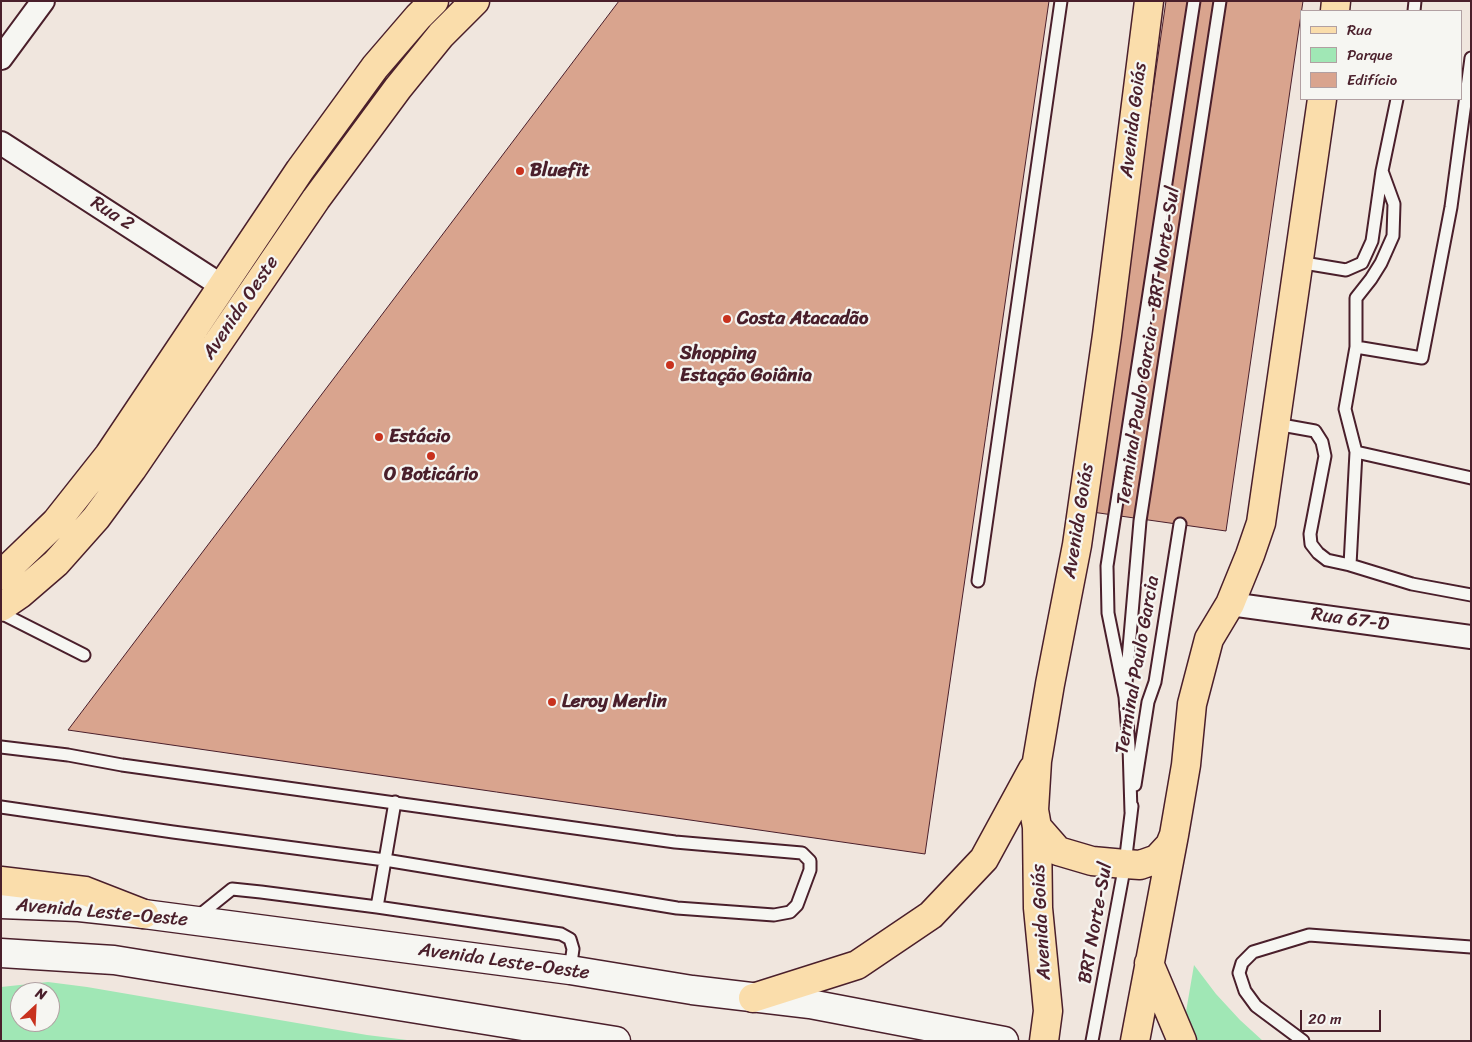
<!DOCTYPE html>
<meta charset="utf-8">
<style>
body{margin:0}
#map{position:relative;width:1472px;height:1042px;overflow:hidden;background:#f0e6de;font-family:Sriracha,sans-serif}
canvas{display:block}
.frame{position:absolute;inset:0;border:2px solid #4a1f2b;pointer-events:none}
.legend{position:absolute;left:1300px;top:10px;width:162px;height:90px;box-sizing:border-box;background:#f6f6f2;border:1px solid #b1a0a2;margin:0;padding:6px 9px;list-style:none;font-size:15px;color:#4a1f2b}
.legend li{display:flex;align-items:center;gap:10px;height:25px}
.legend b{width:25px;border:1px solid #b1a0a2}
.north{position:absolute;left:10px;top:982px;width:50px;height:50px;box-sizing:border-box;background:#f6f6f2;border:1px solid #b1a0a2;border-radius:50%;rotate:25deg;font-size:14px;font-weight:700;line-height:20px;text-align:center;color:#4a1f2b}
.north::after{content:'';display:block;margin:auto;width:18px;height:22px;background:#c8321e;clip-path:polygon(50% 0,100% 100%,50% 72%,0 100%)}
.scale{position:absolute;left:1300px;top:1010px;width:81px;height:22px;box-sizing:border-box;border:2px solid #4a1f2b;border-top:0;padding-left:6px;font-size:15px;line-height:18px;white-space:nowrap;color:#4a1f2b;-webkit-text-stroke:4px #f6f6f2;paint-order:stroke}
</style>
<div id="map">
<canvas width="1472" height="1042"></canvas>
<div class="frame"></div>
<ul class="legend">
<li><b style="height:6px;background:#faddab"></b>Rua</li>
<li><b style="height:14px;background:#a0e7b5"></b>Parque</li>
<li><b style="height:14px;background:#d9a48e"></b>Edifício</li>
</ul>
<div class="north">N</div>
<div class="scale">20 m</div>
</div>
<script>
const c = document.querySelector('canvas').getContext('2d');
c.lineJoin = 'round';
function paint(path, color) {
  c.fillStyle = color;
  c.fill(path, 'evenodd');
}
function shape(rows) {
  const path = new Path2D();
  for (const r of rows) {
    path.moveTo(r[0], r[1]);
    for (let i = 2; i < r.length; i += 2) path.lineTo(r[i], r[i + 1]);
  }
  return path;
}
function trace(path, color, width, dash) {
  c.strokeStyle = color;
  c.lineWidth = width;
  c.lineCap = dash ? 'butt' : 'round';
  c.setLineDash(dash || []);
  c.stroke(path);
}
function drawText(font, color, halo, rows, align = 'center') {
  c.font = font + ' Sriracha,sans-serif';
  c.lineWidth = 4.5;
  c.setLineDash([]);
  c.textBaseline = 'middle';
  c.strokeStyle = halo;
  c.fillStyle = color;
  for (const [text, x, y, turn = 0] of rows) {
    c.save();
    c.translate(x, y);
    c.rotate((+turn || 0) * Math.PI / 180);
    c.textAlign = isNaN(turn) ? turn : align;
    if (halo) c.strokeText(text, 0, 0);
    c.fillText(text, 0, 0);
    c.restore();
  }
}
const green = shape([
 [1194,965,1216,994,1240,1020,1263,1041,1181,1041],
 [48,982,87,987,367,1035,415,1041,1,1041,1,987],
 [20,992,50,992,50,1022,20,1022]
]);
const building = shape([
 [619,1,1049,1,925,854,68,730,619,1],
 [1166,1,1303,1,1226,531,1092,512,1166,1]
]);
const lane = shape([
 [1414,11,1415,1],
 [1382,171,1394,204,1393,236,1381,263,1371,279,1356,298,1356,347,1345,409,1356,452,1350,565,1412,584,1471,595],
 [1298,262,1346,270,1362,263,1372,241,1382,171,1397,99],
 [1356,347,1422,358,1451,207,1471,58],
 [1276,424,1315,431,1322,442,1325,456,1310,534,1311,544,1318,553,1327,560,1350,565],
 [1356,452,1471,478],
 [978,581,1061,1],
 [1,613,84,655],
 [1126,683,1140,521,1220,1],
 [1,747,68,755,122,765,675,842,802,853,810,861,810,870,797,905,790,912,774,915,677,908,385,860,173,832,1,807],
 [1135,785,1148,702,1155,682,1180,524],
 [1131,812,1129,746,1125,697,1108,613,1107,566,1194,1],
 [377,907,395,802],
 [196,918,232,889,261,892,377,907,561,934,570,939,573,949,570,970],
 [1092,1041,1125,864,1132,806],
 [1303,1041,1256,1006,1245,991,1239,973,1242,963,1253,952,1309,935,1471,947]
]);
const street = shape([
 [1,58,43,1],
 [1,143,222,286],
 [1230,604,1471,637]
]);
const secondary = shape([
 [1,904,79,907,144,914,570,970,692,990,810,1004,1004,1041],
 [1,953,114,960,616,1041]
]);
const primary = shape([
 [1335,11,1336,1],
 [1,575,56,522,109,455,300,170,375,67,418,17,434,1],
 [1,607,20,594,56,563,96,518,132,469,316,199,398,88,441,35,475,1],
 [1037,827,1058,851,1092,861,1125,864,1140,865,1157,859,1170,845,1174,835],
 [1,881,85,891,144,914],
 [1149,963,1182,1041],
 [753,998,857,965,931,915,984,859,1033,769],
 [1044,1041,1048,1011,1038,908,1037,827,1034,810,1037,761,1050,684,1077,545,1107,335,1149,1],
 [1135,1041,1174,835,1186,765,1192,704,1209,639,1230,604,1250,555,1261,523,1322,99]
]);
const markers = [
 [520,171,5,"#c8321e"],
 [727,319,5,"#c8321e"],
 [670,365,5,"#c8321e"],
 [379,437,5,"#c8321e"],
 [431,456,5,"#c8321e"],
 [552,702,5,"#c8321e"]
];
const streetNames = [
 ["Avenida Goiás",1134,120,-83],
 ["Rua 2",112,214,33],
 ["Avenida Oeste",241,308,-56],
 ["Terminal Paulo Garcia - BRT Norte-Sul",1149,346,-81],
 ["Avenida Goiás",1079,521,-81],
 ["Rua 67-D",1350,620,8],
 ["Terminal Paulo Garcia",1138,665,-80],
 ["Avenida Leste-Oeste",102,913,5],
 ["Avenida Goiás",1042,922,-93],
 ["BRT Norte-Sul",1096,923,-80],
 ["Avenida Leste-Oeste",504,962,8]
];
const poiNames = [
 ["Bluefit",530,171],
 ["Costa Atacadão",737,319],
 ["Shopping",680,354],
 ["Estação Goiânia",680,376],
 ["Estácio",389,437],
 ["O Boticário",431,475,"center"],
 ["Leroy Merlin",562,702]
];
paint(green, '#a0e7b5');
paint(building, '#d9a48e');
trace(building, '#4a1f2b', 1);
trace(lane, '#4a1f2b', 15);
trace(street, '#4a1f2b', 26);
trace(secondary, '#4a1f2b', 31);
trace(primary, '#4a1f2b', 31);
trace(lane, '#f6f6f2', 11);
trace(street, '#f6f6f2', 22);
trace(secondary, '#f6f6f2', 28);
trace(primary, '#faddab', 28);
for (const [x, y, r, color] of markers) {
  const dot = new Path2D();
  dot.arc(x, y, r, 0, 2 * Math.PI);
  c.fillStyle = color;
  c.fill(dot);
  trace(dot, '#f6f6f2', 2);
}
drawText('19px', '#4a1f2b', '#f6f6f2', streetNames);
drawText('bold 19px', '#4a1f2b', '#f6f6f2', poiNames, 'left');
</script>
